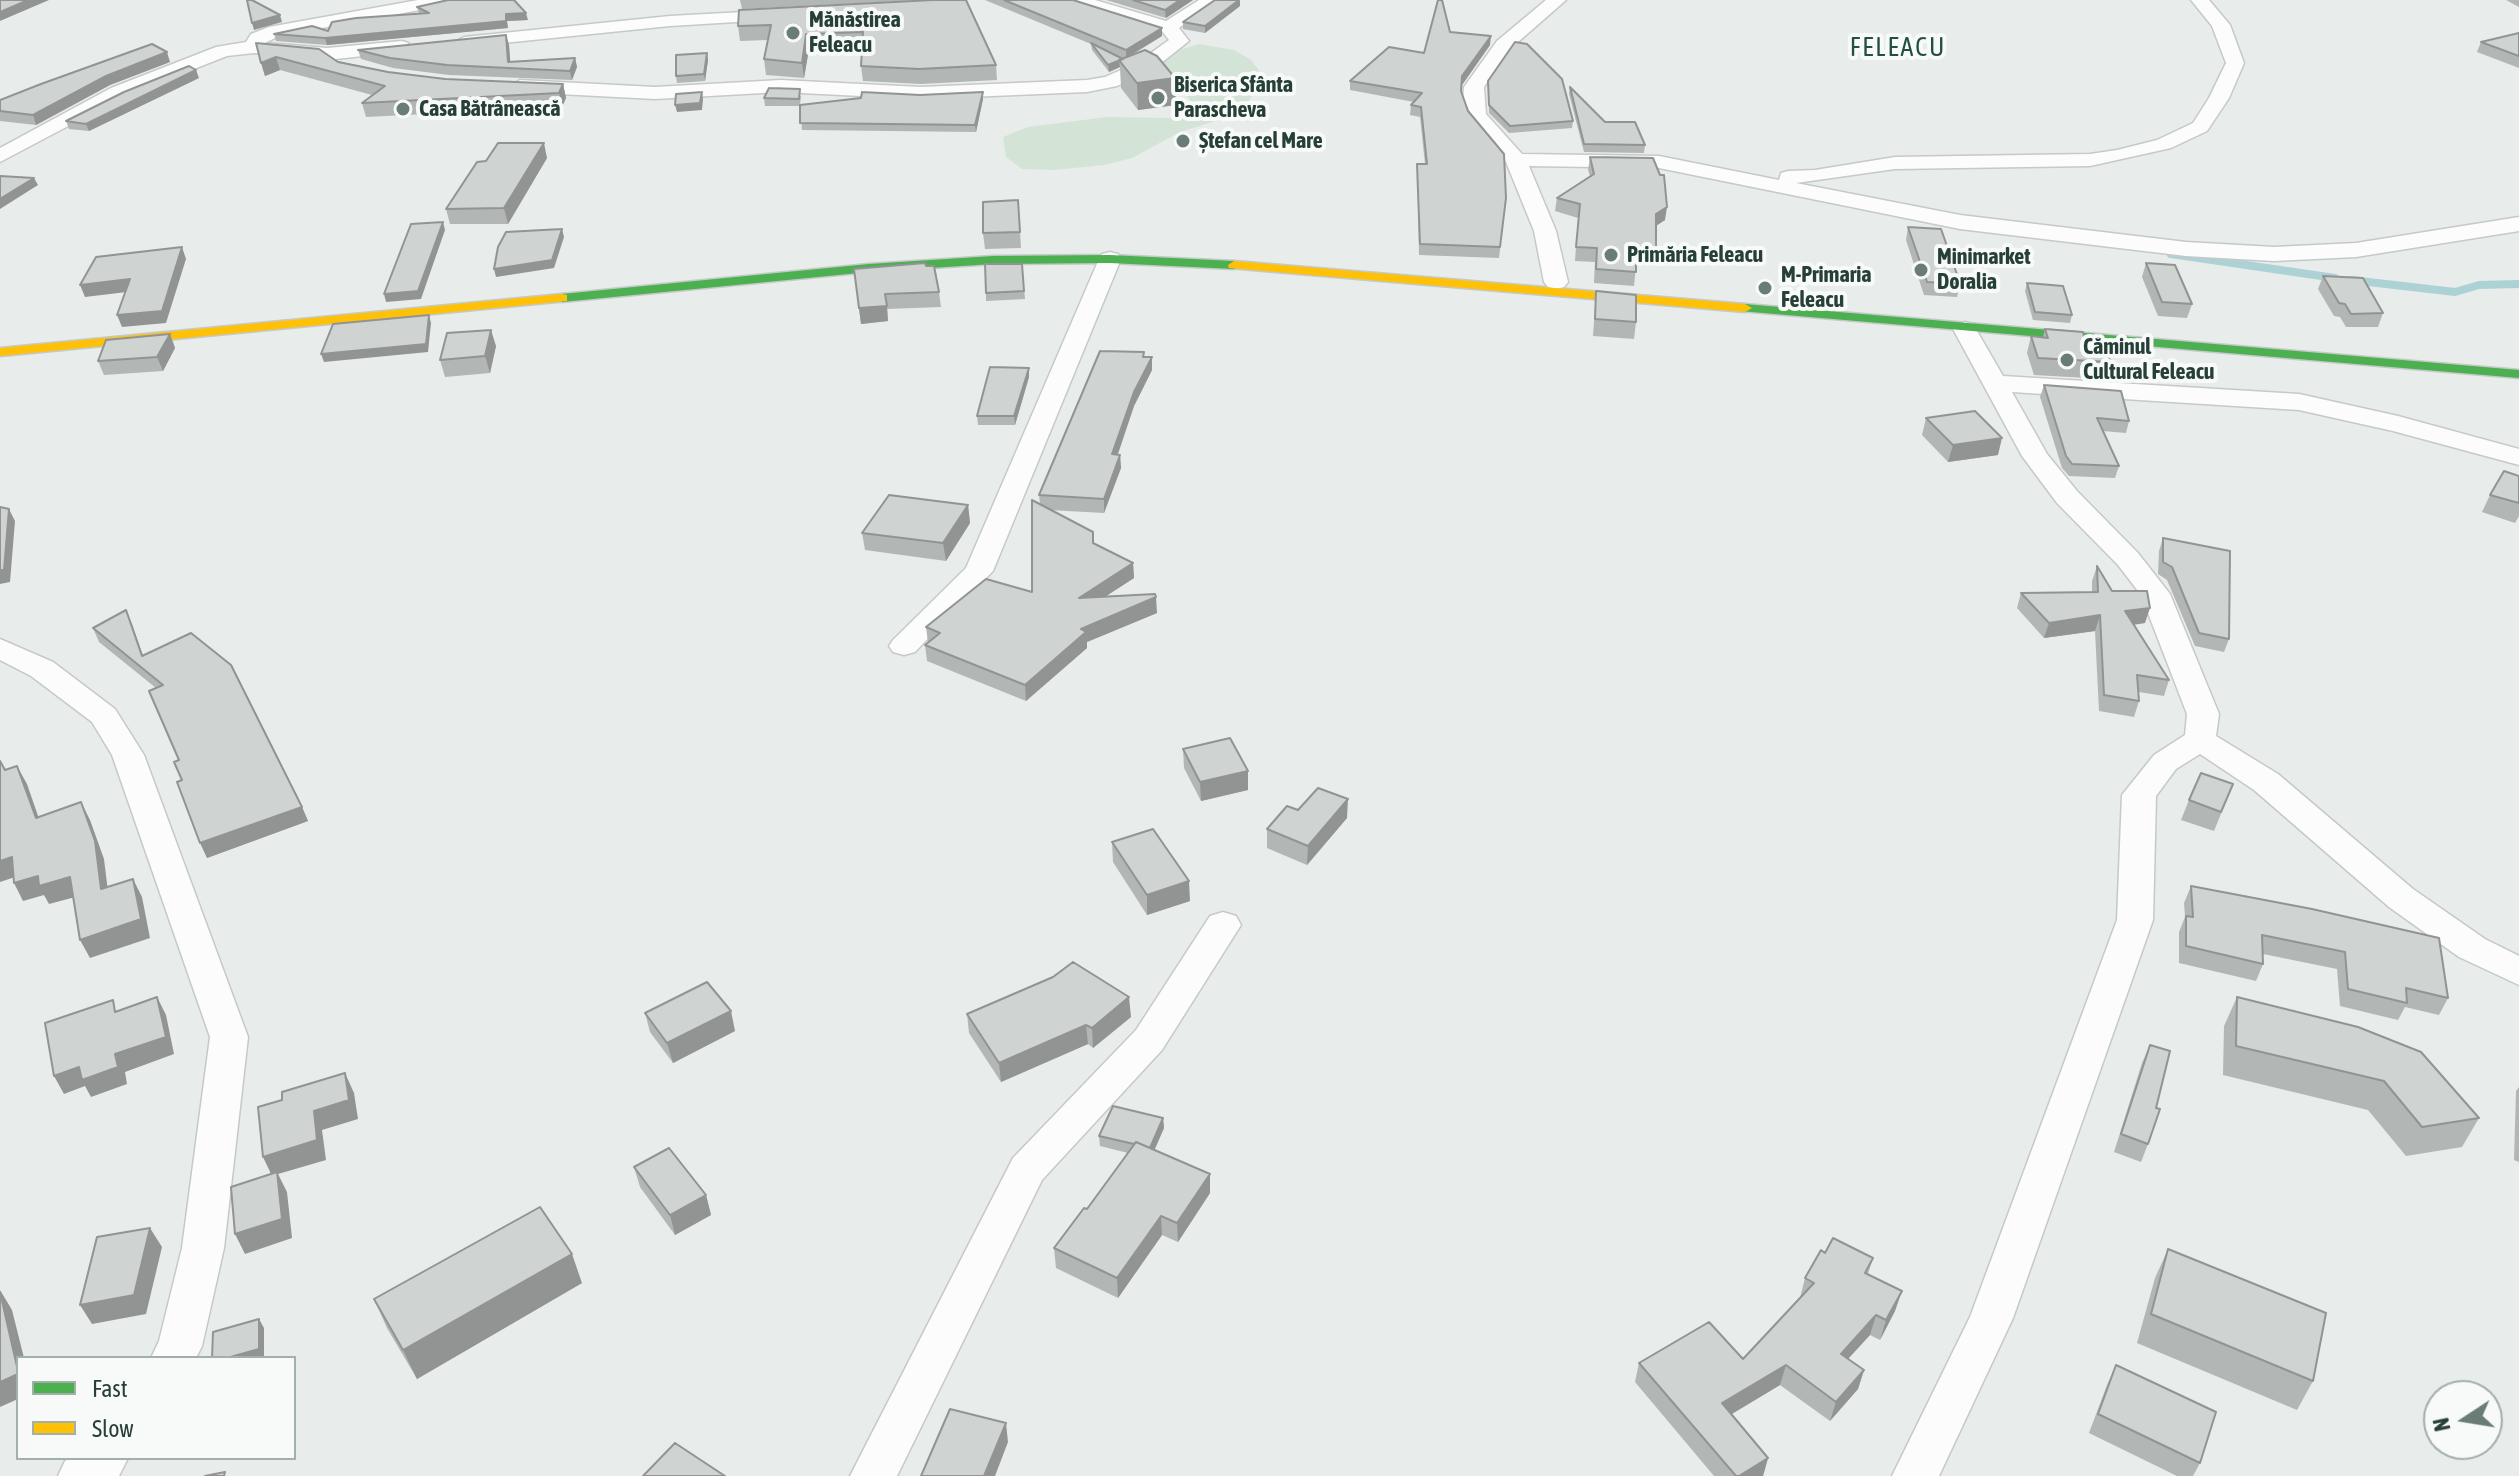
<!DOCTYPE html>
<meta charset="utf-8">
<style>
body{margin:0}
#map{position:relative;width:2519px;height:1476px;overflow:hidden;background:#e8ecea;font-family:"Asap Condensed",sans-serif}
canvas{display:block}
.legend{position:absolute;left:16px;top:1356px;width:280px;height:104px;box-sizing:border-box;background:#f7faf9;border:2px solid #a3afab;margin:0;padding:10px 14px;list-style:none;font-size:24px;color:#263f37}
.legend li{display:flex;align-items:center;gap:16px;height:40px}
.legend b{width:40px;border:2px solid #a3afab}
.north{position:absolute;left:2423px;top:1380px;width:80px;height:80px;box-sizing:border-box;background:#f7faf9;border:2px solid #a3afab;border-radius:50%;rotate:258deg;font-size:22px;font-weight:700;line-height:32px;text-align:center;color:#263f37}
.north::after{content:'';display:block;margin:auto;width:28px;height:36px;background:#6a7c76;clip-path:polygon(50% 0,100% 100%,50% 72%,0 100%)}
</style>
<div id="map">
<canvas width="2519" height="1476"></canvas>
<ul class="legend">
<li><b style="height:10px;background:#4caf50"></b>Fast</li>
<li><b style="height:10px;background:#ffc107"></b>Slow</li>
</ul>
<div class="north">N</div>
</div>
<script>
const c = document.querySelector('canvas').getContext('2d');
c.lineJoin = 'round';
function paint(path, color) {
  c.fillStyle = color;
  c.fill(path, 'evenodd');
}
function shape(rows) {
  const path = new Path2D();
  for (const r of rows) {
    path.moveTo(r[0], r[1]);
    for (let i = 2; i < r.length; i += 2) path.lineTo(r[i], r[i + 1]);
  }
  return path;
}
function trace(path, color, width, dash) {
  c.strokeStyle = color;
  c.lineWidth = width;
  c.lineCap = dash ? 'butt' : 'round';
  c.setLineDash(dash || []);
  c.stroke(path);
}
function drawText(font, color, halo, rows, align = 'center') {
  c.font = font + ' "Asap Condensed",sans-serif';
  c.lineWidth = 8;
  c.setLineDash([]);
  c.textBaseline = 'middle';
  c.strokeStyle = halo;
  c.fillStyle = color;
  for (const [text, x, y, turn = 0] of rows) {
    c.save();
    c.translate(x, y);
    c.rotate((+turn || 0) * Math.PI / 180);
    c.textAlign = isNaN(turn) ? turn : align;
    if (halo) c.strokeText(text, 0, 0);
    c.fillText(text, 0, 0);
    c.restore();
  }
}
const green = shape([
 [1199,44,1234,50,1250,59,1258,69,1259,83,1246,106,1231,116,1180,132,1132,158,1104,165,1054,170,1022,169,1006,157,1003,137,1028,127,1107,117,1171,118,1195,110,1189,98,1169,88,1153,68,1173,52]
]);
const stream = shape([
 [2171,254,2335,278],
 [2351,280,2455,292,2479,285,2519,284]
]);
const street = shape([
 [418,0,456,0,447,5,279,36,265,43,327,48,402,41,408,43,411,47,408,51,327,60,254,53,227,56,125,96,0,162,0,148,111,88,216,47,246,42,251,34,269,27,418,0],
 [1067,0,1095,0,1166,21,1199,0,1220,0,1179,28,1189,41,1151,71,1117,86,1087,92,921,99,781,92,655,99,520,92,510,86,520,80,655,87,781,80,921,87,1087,80,1105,77,1137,63,1169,40,1162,31,1070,4,1067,0],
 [1546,0,1566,0,1510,49,1484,87,1486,114,1522,154,1659,156,1779,180,1781,173,1788,171,1815,170,1895,157,2090,154,2117,150,2157,140,2193,123,2209,98,2226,63,2212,26,2191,0,2209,0,2230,25,2244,63,2229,98,2207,131,2171,148,2090,166,1895,169,1796,183,1960,215,2186,242,2274,247,2356,243,2519,217,2519,231,2356,257,2274,261,2186,256,1960,229,1659,168,1529,166,1556,231,1568,282,1564,287,1556,289,1548,287,1544,282,1534,231,1506,162,1470,119,1463,101,1464,87,1497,41,1546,0],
 [780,10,786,11,789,15,786,19,670,26,464,47,455,42,464,37,670,16,780,10],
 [1110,252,1118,254,1121,259,993,571,915,652,904,655,893,652,889,646,893,640,966,568,1099,259,1102,254,1110,252],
 [1965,322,1973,324,2003,376,2299,394,2398,416,2519,449,2519,465,2393,431,2299,410,2012,392,2047,454,2077,491,2138,553,2170,594,2219,714,2216,736,2278,774,2413,889,2485,939,2519,956,2519,985,2459,957,2389,907,2254,790,2200,754,2176,769,2156,796,2153,920,2013,1318,1939,1476,1892,1476,1970,1317,2117,920,2122,795,2154,755,2185,735,2187,714,2141,595,2118,565,2057,503,2022,456,1953,329,1957,324,1965,322],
 [0,639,53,662,115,709,144,755,248,1037,224,1248,202,1346,196,1358,151,1358,159,1341,182,1248,210,1037,112,755,92,722,31,676,0,660,0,639],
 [1223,912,1236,916,1241,925,1162,1050,1042,1180,897,1476,850,1476,1013,1158,1136,1030,1210,916,1223,912],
 [71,1458,128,1458,119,1476,58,1476,65,1461,71,1458]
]);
const fast = shape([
 [1110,255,1234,261,1240,265,1234,269,1110,263,993,264,869,272,562,302,555,298,562,294,869,264,993,256,1110,255],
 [1745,304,2519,370,2519,378,1740,311,1738,308,1745,304]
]);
const slow = shape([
 [1234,261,1745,304,1752,308,1745,312,1229,268,1228,265,1234,261],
 [562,294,567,295,567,301,0,356,0,348,562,294]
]);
const wall = shape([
 [740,0,922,0,742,9],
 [966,0,996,65,997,80,921,84,863,81,861,66,862,48,809,49,804,78,766,75,764,59,768,40,740,41,738,26],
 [985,0,1073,0,1162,36,1130,56,1175,78,1176,105,1138,110,1121,88,1120,67,1109,72,1092,50,1091,44],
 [1106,0,1193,0,1166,18],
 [2506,0,2519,0,2519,7],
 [1240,6,1205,33,1183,29,1183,22],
 [417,7,528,20,507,21,508,28,327,45,276,41,274,34,328,31,419,13],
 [1450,32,1490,45,1462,85,1461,92,1506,198,1499,258,1419,255,1417,164,1425,164,1420,117,1410,115,1411,105,1414,102,1350,90,1350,81,1424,53],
 [2519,33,2519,68,2477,52,2481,42],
 [506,35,509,45,510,62,575,58,577,67,572,80,449,75,393,68,361,59,358,50],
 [256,43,388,72,445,79,563,84,566,98,562,107,366,117,362,103,372,95,280,70,265,76],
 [707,53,708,60,705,81,677,83,676,76],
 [170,62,110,85,36,125,0,121,0,100],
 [199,78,89,131,69,129,66,121],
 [1488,81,1573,121,1572,128,1509,133,1489,113],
 [1570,87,1605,122,1645,145,1644,153,1584,152,1569,94],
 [983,92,983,99,976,132,802,130,800,106,765,106,764,98,801,96,800,105,920,95],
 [1590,157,1665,220,1656,226,1656,252,1654,266,1636,265,1634,286,1594,283,1595,262,1575,261,1578,218,1555,211,1557,198,1590,176,1588,170],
 [547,158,508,224,450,224,446,209],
 [1018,200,1021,248,985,249,983,233],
 [1908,227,1960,283,1957,297,1924,295,1906,240],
 [2146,263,2192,304,2187,318,2158,316,2142,277],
 [1022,264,1025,299,986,301,986,293],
 [926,266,939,292,941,307,887,309,888,321,861,324,854,269],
 [2323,276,2383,313,2378,327,2346,327,2340,317,2334,316,2318,289],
 [2027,283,2072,315,2070,323,2033,320,2025,291],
 [1596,291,1636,322,1634,339,1593,336],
 [2045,329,2110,362,2105,379,2034,375,2027,353,2031,336,2043,338],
 [170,334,175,348,163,371,104,375,98,361],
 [496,346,490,373,445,377,440,360],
 [1144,352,1144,357,1152,357,1152,370,1134,406,1118,454,1120,455,1121,468,1104,513,1049,510,1093,543,1133,563,1134,578,1106,596,1157,613,1087,642,1087,648,1026,701,927,661,925,645,928,643,926,627,1032,592,1040,504,1039,495],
 [1029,377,1015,425,978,425,977,416],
 [2044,385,2129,421,2126,433,2103,431,2119,466,2115,478,2069,476,2062,468,2040,397],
 [1926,418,1998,455,1948,462,1922,435],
 [2519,476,2519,516,2515,523,2482,512,2490,495],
 [968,505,970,523,946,561,865,550,862,533],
 [2163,538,2229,639,2224,652,2195,646,2167,580,2158,574,2159,551],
 [2097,566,2112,591,2145,623,2134,624,2169,680,2164,696,2139,692,2139,701,2134,717,2099,711,2095,631,2044,638,2017,608,2021,593,2092,592,2092,581],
 [126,610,143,656,302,807,308,821,207,858,182,780,179,760,156,688,99,642,93,628],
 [1183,749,1248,771,1248,790,1201,801,1184,768],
 [2233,784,2214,831,2181,820,2189,800],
 [1298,810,1347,818,1307,865,1267,848,1267,829],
 [1112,842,1190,901,1147,915,1113,862],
 [2191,886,2312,909,2448,998,2439,1015,2405,1007,2398,1020,2340,1006,2337,969,2263,954,2263,964,2256,981,2179,963,2179,932,2185,917,2184,903],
 [2237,997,2479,1118,2462,1147,2406,1156,2368,1110,2223,1075,2224,1026],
 [645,1013,735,1031,673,1063,650,1032],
 [967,1014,1131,1017,1093,1048,1088,1044,1001,1082,969,1033],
 [2150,1045,2148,1144,2141,1162,2114,1152,2142,1063],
 [2519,1087,2519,1162,2514,1160,2516,1091],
 [1163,1118,1164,1128,1154,1150,1210,1174,1210,1193,1178,1242,1162,1235,1118,1298,1056,1268,1054,1248,1087,1209,1128,1153,1100,1146,1099,1136],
 [634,1167,706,1195,711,1215,675,1235,640,1187],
 [2168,1249,2313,1381,2297,1410,2137,1343,2155,1278],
 [1825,1253,1873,1258,1868,1274,1895,1311,1880,1340,1870,1335,1848,1359,1864,1370,1858,1389,1830,1421,1780,1385,1731,1414,1768,1458,1763,1476,1714,1476,1635,1382,1639,1363,1743,1359,1800,1298,1805,1278],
 [582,1283,417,1379,387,1328,374,1299],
 [2116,1365,2200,1463,2193,1476,2177,1476,2089,1433,2107,1385]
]);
const shadedWall = shape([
 [28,0,49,0,0,21,0,12],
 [1180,0,1193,0,1166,18,1165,10],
 [1240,0,1240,6,1205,33,1205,26],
 [526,13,528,20,507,21,508,28,327,45,325,38,506,14],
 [280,15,282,22,254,30,252,23],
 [1162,28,1162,36,1126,58,1126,50],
 [806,34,809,49,804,78,802,63],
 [506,35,509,45,511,71,508,62],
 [1491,36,1490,45,1462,85,1462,76],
 [167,52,170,62,110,85,36,125,33,115,106,76],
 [707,53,708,60,705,81,704,74],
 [276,57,280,70,265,76,261,63],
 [575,58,577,67,572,80,570,71],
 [1123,59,1119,60,1120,67,1109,72,1108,65],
 [196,70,199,78,89,131,86,124],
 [1175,78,1176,105,1138,110,1137,83],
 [563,84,566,98,562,107,559,93],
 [702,92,703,99,702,110,677,112,675,105],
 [983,92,983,99,976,132,975,125],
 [544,143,547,158,508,224,504,208],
 [34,178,38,185,0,209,0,199],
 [1667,207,1665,220,1654,227,1656,214],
 [443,222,445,230,421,299,386,302,384,294],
 [562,229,564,237,554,268,496,277,494,269],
 [182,247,186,259,166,323,122,327,117,315],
 [130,279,135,291,85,297,80,285],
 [887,306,888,321,861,324,859,308],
 [429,315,431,323,428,352,324,362,321,354],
 [491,330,496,346,490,373,485,356],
 [170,334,175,348,163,371,157,357],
 [1152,357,1152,370,1134,406,1113,468,1112,454,1134,392],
 [1029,368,1029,377,1015,425,1014,416],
 [2002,438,1998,455,1948,462,1953,445],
 [1120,455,1121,468,1104,513,1104,499],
 [968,505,970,523,946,561,943,543],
 [9,509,15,521,10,582,0,584,0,570],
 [1133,563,1134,578,1080,613,1079,598],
 [1156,597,1157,613,1087,642,1087,648,1026,701,1025,685,1081,629],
 [2150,608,2145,623,2120,627,2125,611],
 [126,610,132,624,148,670,142,656],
 [2100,615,2095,631,2044,638,2049,623],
 [17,766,27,784,45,836,36,818],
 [1248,771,1248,790,1201,801,1200,782],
 [1348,799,1347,818,1307,865,1308,846],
 [81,802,90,820,104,859,110,908,101,889],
 [302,807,308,821,207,858,200,843],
 [12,857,21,875,0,882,0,861],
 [38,876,70,877,79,896,49,904,44,895,23,901,14,883],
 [133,879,142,897,150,938,90,958,80,940],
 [1189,881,1190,901,1147,915,1147,895],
 [157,997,166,1015,174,1054,125,1072,127,1084,91,1097,85,1086,64,1094,54,1076,115,1054],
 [1129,997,1131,1017,1093,1048,1092,1028],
 [731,1011,735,1031,673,1063,667,1043],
 [1086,1025,1088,1044,1001,1082,999,1063],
 [345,1073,354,1093,358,1119,322,1130,326,1160,278,1174,287,1192,292,1238,245,1254,235,1234,272,1176,263,1157,314,1111],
 [1163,1118,1164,1128,1151,1158,1150,1148],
 [1210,1174,1210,1193,1178,1242,1177,1223],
 [706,1195,711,1215,675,1235,670,1215],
 [1161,1216,1162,1235,1118,1298,1117,1278],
 [150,1228,162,1247,146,1314,92,1324,80,1305],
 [572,1254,582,1283,417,1379,403,1350],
 [0,1290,12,1310,24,1358,18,1358,18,1371],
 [1902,1291,1895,1311,1880,1340,1886,1320],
 [1876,1315,1870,1335,1835,1373,1841,1354],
 [259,1319,264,1328,264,1358,227,1358],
 [1786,1365,1780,1385,1717,1423,1722,1403],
 [1864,1370,1858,1389,1830,1421,1836,1402],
 [18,1374,18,1399,0,1407,0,1382],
 [1006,1423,1008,1442,995,1476,984,1476],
 [1768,1458,1763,1476,1739,1476]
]);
const building = shape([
 [0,0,28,0,0,12,0,0],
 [247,0,252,0,280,15,252,23,247,0],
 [448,0,514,0,526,13,506,14,506,21,325,38,274,34,312,26,328,31,332,22,356,18,429,13,417,7,448,0],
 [933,0,966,0,996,65,919,69,861,66,863,32,806,34,802,63,764,59,771,25,738,26,739,10,933,0],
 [1004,0,1073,0,1162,28,1126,50,1004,0],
 [1133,0,1180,0,1165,10,1133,0],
 [1215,0,1239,0,1205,26,1183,22,1215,0],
 [1438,0,1442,0,1450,32,1491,36,1462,76,1461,91,1468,111,1504,154,1506,198,1500,247,1420,244,1417,164,1427,164,1421,107,1411,105,1422,93,1350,81,1389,47,1424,53,1438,0],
 [2519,33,2519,56,2481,42,2519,33],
 [506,35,508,62,575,58,570,71,447,65,390,58,358,50,506,35],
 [1515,42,1527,44,1562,79,1573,121,1510,126,1489,105,1488,81,1515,42],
 [256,43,319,49,338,62,388,72,445,79,563,84,559,93,362,103,385,86,276,57,261,63,256,43],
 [1091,43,1123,59,1108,65,1091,43],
 [152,44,167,52,106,76,33,115,0,111,0,100,41,84,152,44],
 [1145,50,1157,56,1175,78,1137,83,1119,60,1145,50],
 [707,53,704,74,676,76,676,55,707,53],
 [189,66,196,70,86,124,66,121,124,92,189,66],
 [1570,87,1605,122,1635,122,1645,145,1584,144,1570,87],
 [769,88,800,89,799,99,764,98,769,88],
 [702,92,700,103,675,105,676,94,702,92],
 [862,92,920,95,983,92,975,125,800,123,800,105,861,98,862,92],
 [498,143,544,143,504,208,446,209,477,162,486,161,498,143],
 [1590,157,1653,158,1660,175,1664,175,1667,207,1656,214,1656,252,1636,251,1636,272,1596,269,1597,248,1576,247,1580,204,1557,198,1594,174,1590,157],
 [0,176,34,178,0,199,0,176],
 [1018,200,1020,232,983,233,983,202,1018,200],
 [443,222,418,291,384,294,411,224,443,222],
 [1908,227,1941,229,1960,283,1927,282,1908,227],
 [562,229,552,260,494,269,498,247,506,232,562,229],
 [182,247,162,311,117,315,130,279,80,285,96,257,182,247],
 [925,263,926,266,934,266,939,292,885,294,887,306,859,308,854,269,925,263],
 [2146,263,2175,265,2192,304,2162,302,2146,263],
 [985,264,1022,264,1024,291,986,293,985,264],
 [2323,276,2363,278,2383,313,2351,314,2345,304,2339,303,2323,276],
 [2027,283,2063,286,2072,315,2035,312,2027,283],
 [1596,291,1636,295,1636,322,1595,319,1596,291],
 [429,315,426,344,321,354,333,324,429,315],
 [2045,329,2083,332,2084,337,2105,339,2110,362,2038,358,2031,336,2048,338,2045,329],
 [491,330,485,356,440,360,447,333,491,330],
 [170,334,157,357,98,361,106,340,170,334],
 [1100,351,1144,352,1143,357,1152,357,1134,392,1112,454,1120,455,1104,499,1039,495,1100,351],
 [990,367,1029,368,1014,416,977,416,990,367],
 [2044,385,2121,391,2129,421,2097,418,2119,466,2072,464,2066,456,2044,385],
 [1975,411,2002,438,1953,445,1926,418,1975,411],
 [2504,471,2519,476,2519,503,2490,495,2504,471],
 [889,495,968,505,943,543,862,533,889,495],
 [1032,500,1093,532,1093,543,1133,563,1079,598,1155,594,1156,597,1081,629,1086,632,1025,685,925,645,940,633,926,627,986,579,1032,592,1032,500],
 [0,507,9,509,4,570,0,570,0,507],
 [2163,538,2230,551,2229,639,2199,633,2172,567,2163,562,2163,538],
 [2097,566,2112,591,2147,591,2150,608,2125,611,2169,680,2137,675,2139,701,2104,695,2100,615,2049,623,2021,593,2098,592,2097,566],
 [126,610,142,656,191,633,231,665,302,807,200,843,177,782,182,780,174,762,179,760,149,691,163,685,93,628,126,610],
 [1230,738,1248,771,1200,782,1183,749,1230,738],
 [0,761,5,770,17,766,36,818,81,802,95,841,101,889,133,879,141,919,80,940,70,877,39,886,38,876,14,883,12,857,0,861,0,761],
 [2201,773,2233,784,2221,812,2189,800,2201,773],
 [1318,788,1348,799,1308,846,1267,829,1287,806,1298,810,1318,788],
 [1153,829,1189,881,1147,895,1112,842,1153,829],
 [2191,886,2312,909,2439,938,2448,998,2406,988,2407,1003,2348,989,2345,952,2262,935,2263,964,2186,946,2186,916,2193,917,2191,886],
 [1073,962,1129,997,1092,1028,1086,1025,999,1063,967,1014,1053,977,1073,962],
 [707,982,731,1011,667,1043,645,1013,707,982],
 [157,997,166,1037,115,1054,118,1067,82,1080,79,1067,54,1076,45,1023,113,1000,115,1012,157,997],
 [2237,997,2358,1027,2421,1052,2479,1118,2422,1127,2384,1081,2236,1046,2237,997],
 [2150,1045,2170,1051,2156,1108,2160,1109,2148,1144,2121,1134,2150,1045],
 [345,1073,349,1100,314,1111,317,1140,263,1157,258,1107,282,1100,282,1092,345,1073],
 [1113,1106,1163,1118,1150,1148,1136,1142,1134,1144,1099,1136,1113,1106],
 [1136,1142,1210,1174,1177,1223,1161,1216,1117,1278,1054,1248,1084,1208,1087,1209,1136,1142],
 [669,1148,706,1195,670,1215,634,1167,669,1148],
 [277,1172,282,1219,235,1234,231,1187,277,1172],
 [540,1207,572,1254,403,1350,374,1299,540,1207],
 [150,1228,134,1295,80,1305,97,1237,150,1228],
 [1833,1238,1873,1258,1865,1273,1902,1291,1886,1320,1876,1315,1841,1354,1864,1370,1836,1402,1786,1365,1722,1403,1768,1458,1739,1476,1736,1476,1639,1363,1709,1322,1743,1359,1814,1283,1805,1278,1821,1250,1825,1253,1833,1238],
 [2168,1249,2326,1313,2313,1381,2151,1314,2168,1249],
 [0,1292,18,1371,18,1374,0,1382,0,1292],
 [259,1319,259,1349,227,1358,212,1358,213,1332,259,1319],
 [2116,1365,2216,1412,2200,1463,2098,1414,2116,1365],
 [950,1409,1006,1423,984,1476,921,1476,950,1409],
 [675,1443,725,1476,643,1476,675,1443],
 [225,1472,224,1476,205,1476,225,1472]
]);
const markers = [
 [793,33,8,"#6a7c76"],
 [1158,98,8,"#6a7c76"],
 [403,109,8,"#6a7c76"],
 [1183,141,8,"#6a7c76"],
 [1611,255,8,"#6a7c76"],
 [1921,270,8,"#6a7c76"],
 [1765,288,8,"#6a7c76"],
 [2067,360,8,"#6a7c76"]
];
const farPoinames = [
 ["Mănăstirea",809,20],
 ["Feleacu",809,45],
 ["Biserica Sfânta",1174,85],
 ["Parascheva",1174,110],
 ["Casa Bătrânească",419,109],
 ["Ștefan cel Mare",1199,141],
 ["Primăria Feleacu",1627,255],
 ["Minimarket",1937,257],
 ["Doralia",1937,282],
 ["M-Primaria",1781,275],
 ["Feleacu",1781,300],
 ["Căminul",2083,347],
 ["Cultural Feleacu",2083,372]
];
const farQuarternames = [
 ["FELEACU",1898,48]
];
paint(green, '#d3e4d7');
trace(stream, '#add2d6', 8);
trace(street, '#c5c9c7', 3);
trace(fast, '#c3cac8', 3);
trace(slow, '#c3cac8', 3);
paint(street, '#fcfcfc');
paint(fast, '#4caf50');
paint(slow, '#ffc107');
paint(wall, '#b2b6b5');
paint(shadedWall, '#919493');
paint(building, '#cfd4d2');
trace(building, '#919493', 2);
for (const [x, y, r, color] of markers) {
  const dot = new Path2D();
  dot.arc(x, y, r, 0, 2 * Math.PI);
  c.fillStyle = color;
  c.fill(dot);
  trace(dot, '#f7faf9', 3);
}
drawText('bold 22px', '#263f37', '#f7faf9', farPoinames, 'left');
c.letterSpacing = '2px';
drawText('26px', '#245043', '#f7faf9', farQuarternames);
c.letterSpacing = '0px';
</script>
